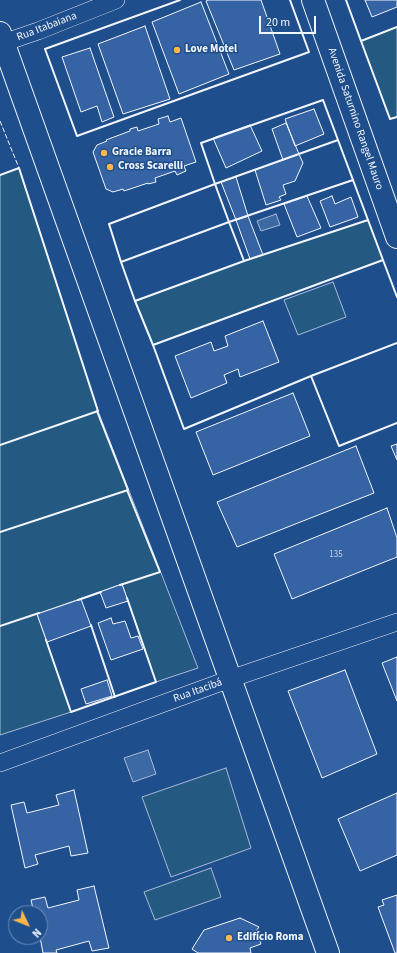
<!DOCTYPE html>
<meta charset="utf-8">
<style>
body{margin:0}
#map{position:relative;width:397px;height:953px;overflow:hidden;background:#1f4e8c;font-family:"Source Sans 3",sans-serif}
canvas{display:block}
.north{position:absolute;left:8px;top:905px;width:40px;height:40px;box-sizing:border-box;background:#1f4e8c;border:1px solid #7391ba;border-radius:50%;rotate:133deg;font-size:11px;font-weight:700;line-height:16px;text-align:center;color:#f2f6ff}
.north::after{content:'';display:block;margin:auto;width:14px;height:18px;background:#ffb74d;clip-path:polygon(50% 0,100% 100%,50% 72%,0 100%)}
.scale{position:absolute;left:259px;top:16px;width:57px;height:18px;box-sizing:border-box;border:2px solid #f2f6ff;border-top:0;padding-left:5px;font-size:12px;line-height:14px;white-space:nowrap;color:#f2f6ff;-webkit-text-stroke:3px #1f4e8c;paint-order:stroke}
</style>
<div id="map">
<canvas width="397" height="953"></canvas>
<div class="north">N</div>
<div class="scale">20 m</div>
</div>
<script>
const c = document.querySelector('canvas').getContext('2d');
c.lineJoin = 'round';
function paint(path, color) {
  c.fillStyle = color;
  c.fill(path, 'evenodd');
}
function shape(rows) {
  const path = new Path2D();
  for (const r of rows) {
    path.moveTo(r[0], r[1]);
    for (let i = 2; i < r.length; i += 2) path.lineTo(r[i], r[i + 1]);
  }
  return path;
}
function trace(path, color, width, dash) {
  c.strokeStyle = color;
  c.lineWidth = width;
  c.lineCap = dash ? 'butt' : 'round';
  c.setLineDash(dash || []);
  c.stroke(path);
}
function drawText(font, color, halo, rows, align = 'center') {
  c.font = font + ' "Source Sans 3",sans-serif';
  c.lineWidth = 3;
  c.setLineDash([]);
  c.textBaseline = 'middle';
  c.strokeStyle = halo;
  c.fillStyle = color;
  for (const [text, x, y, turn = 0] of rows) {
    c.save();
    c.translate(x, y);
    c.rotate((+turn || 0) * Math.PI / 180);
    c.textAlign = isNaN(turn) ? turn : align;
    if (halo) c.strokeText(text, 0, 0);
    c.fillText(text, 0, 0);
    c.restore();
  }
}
const green = shape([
 [397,27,397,117,390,119,361,41,397,27],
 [19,168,98,411,198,668,156,682,122,584,37,614,71,712,0,735,0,175,19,168],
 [368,220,383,260,153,345,135,301,244,261,368,220],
 [333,282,346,317,298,335,284,300,333,282],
 [226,768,251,848,171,877,142,797,226,768],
 [211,868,221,897,155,920,144,892,211,868]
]);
const water = shape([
 [276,214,280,225,261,231,257,221,276,214],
 [148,750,156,774,133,782,124,758,148,750]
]);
const building = shape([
 [208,0,261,0,280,54,234,70,206,1,208,0],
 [365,0,397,0,397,7,372,17,365,0],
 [201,2,229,74,179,94,152,22,201,2],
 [145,26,170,99,123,114,98,44,145,26],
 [90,48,114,117,102,122,97,106,81,112,62,57,90,48],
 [314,109,324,134,295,146,285,119,314,109],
 [168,116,170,122,181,118,196,162,184,166,186,171,177,175,175,171,155,178,156,182,148,184,148,183,124,191,123,189,113,192,106,189,93,152,97,145,107,141,106,140,130,131,130,129,137,127,138,131,159,124,158,119,168,116],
 [286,123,299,154,283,160,272,129,286,123],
 [250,125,262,151,226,168,213,138,250,125],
 [299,154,303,163,295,181,283,185,286,194,279,197,281,200,266,205,255,170,299,154],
 [236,177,248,216,236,220,221,182,236,177],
 [307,196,321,228,297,237,284,204,307,196],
 [332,196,335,204,351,197,358,217,330,227,320,201,332,196],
 [248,216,263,255,250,259,236,220,248,216],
 [263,321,279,362,240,377,238,369,224,375,227,383,191,398,175,356,211,342,214,351,228,346,225,336,263,321],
 [293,393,310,436,213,475,196,432,293,393],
 [397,444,397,460,391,446,397,444],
 [356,446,374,493,237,547,217,502,356,446],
 [387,508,397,538,397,557,292,599,274,554,387,508],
 [122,584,128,601,106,608,100,592,122,584],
 [81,599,91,626,47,642,37,614,81,599],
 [111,618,113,624,125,621,131,638,138,636,143,649,111,660,98,623,111,618],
 [397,657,397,701,382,663,397,657],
 [345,670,377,754,322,778,288,691,345,670],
 [107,680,112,696,86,704,81,689,107,680],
 [74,790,88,853,71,856,69,846,35,855,38,864,25,868,11,805,24,802,27,813,59,805,56,795,74,790],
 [397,793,397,855,360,871,338,819,397,793],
 [94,886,109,948,92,951,89,941,56,950,57,953,43,953,40,937,40,913,34,913,31,900,45,897,48,908,79,900,77,890,94,886],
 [397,895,397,953,395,953,378,907,384,905,382,900,397,895],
 [240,918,259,927,256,931,261,944,250,948,251,953,198,953,192,949,204,930,240,918]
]);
const street = shape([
 [0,44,38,31,116,0],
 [0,763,230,679,397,622]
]);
const primary = shape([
 [313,0,397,237],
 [0,33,328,953]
]);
const fence = shape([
 [0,121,19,168,0,175]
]);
const wall = shape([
 [180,0,45,49,77,136,309,52,290,0],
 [346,0,361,41],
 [397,27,361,41,390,119,397,117],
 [323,100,338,140,215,184,201,143,323,100],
 [338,140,353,180,229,222,215,184,338,140],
 [0,175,19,168,98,411,0,445],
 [353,180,368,220,244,261,229,222,353,180],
 [215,184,229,222,121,262,109,224,215,184],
 [368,220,383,260,153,345,135,301,244,261,368,220],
 [229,222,244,261,135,301,121,262,229,222],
 [397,297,383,260,153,345,184,429,311,376,397,343],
 [313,375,311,376,339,446,397,423],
 [127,490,160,572],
 [0,532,128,490,97,411],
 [120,585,160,572],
 [78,600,101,592],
 [91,625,115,697],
 [0,626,39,613],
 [46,640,71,712,156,682,127,598]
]);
const markers = [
 [177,50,4,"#ffb74d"],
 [104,153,4,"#ffb74d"],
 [110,167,4,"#ffb74d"],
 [229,938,4,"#ffb74d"]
];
const numberNames = [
 ["135",336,555]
];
const streetNames = [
 ["Rua Itabaiana",47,27,-21],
 ["Avenida Saturnino Rangel Mauro",355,119,71],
 ["Rua Itacibá",198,691,-20]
];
const poiNames = [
 ["Love Motel",185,50],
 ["Gracie Barra",112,153],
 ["Cross Scarelli",118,167],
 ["Edifício Roma",237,938]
];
paint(green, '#245a82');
trace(green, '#a8bbd7', 1);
paint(water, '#3b69a3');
trace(water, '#a8bbd7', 1);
paint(building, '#3563a3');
trace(building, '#f2f6ff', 1);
trace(street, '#f2f6ff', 18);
trace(primary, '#f2f6ff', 24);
trace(street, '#1f4e8c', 17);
trace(primary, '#1f4e8c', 22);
trace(fence, '#f2f6ff', 1, [5, 2]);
trace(wall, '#f2f6ff', 2);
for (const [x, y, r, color] of markers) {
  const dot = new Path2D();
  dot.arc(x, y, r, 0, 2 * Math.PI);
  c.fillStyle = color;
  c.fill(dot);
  trace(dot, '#1f4e8c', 1.5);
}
drawText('9px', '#c3d1e8', null, numberNames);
drawText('11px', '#f2f6ff', '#1f4e8c', streetNames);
drawText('bold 11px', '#f2f6ff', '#1f4e8c', poiNames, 'left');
</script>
